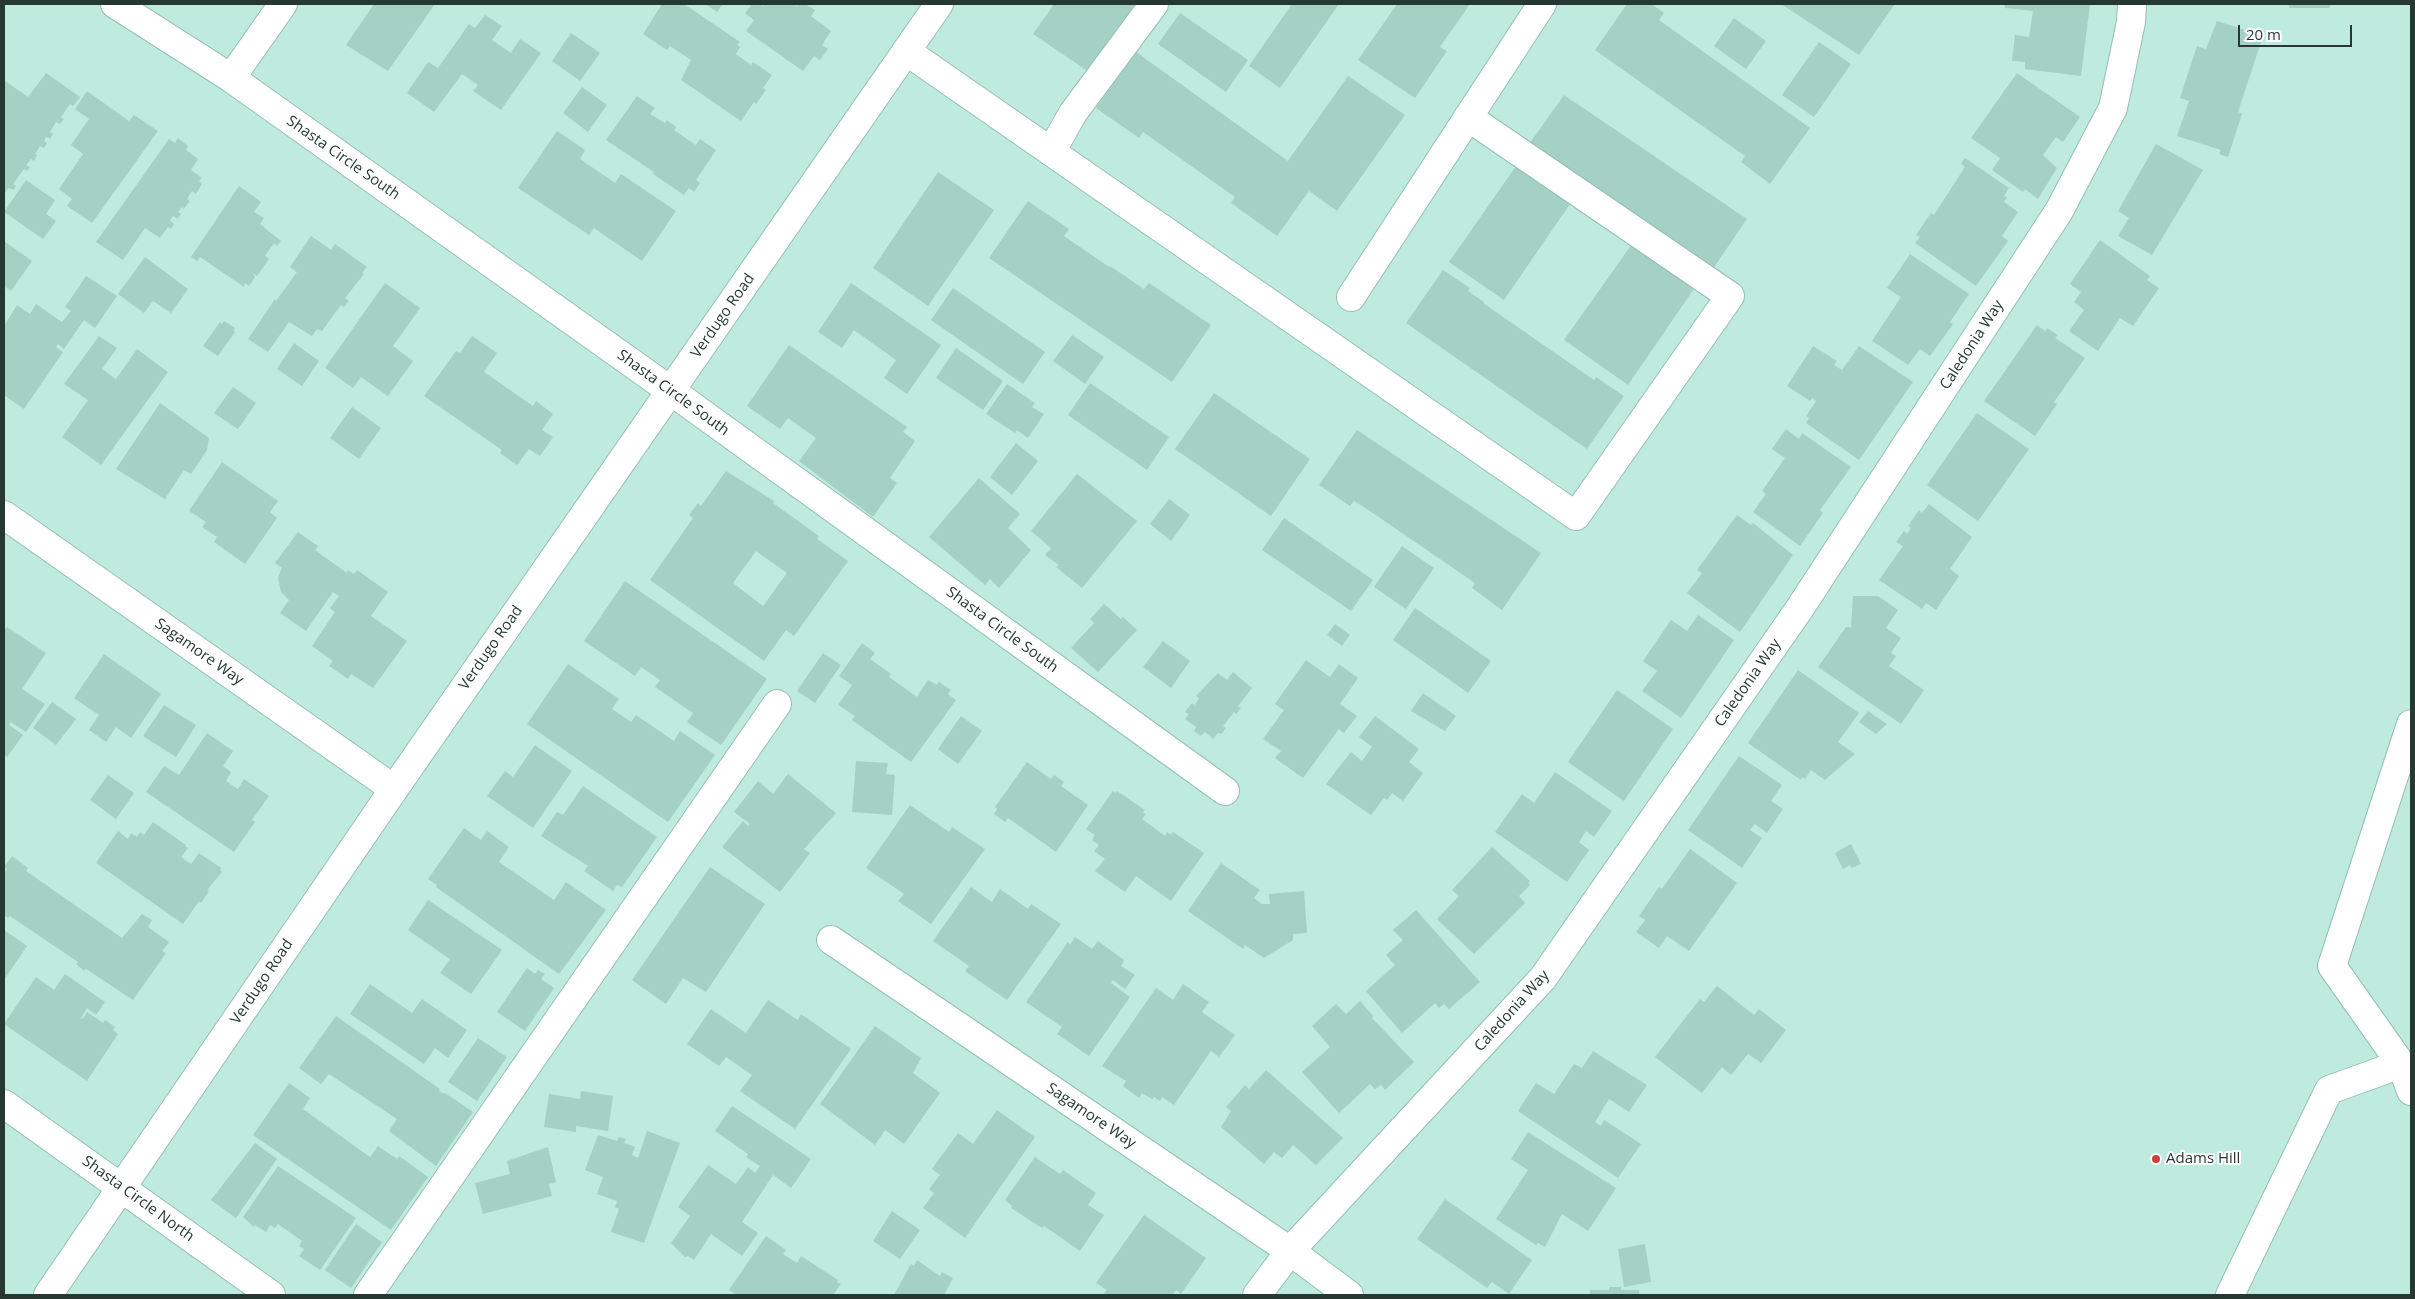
<!DOCTYPE html>
<style>
body{margin:0}
#map{position:relative;width:2415px;height:1299px;overflow:hidden;background:#bfeade;font-family:"Open Sans",sans-serif}
canvas{display:block}
.frame{position:absolute;inset:0;border:5px solid #273833;pointer-events:none}
.scale{position:absolute;left:2238px;top:25px;width:114px;height:22px;box-sizing:border-box;border:2px solid #273833;border-top:0;padding-left:6px;font-size:15px;line-height:18px;white-space:nowrap;color:#273833;-webkit-text-stroke:4px #fff;paint-order:stroke}
</style>
<div id="map">
<canvas width="2415" height="1299"></canvas>
<div class="frame"></div>
<div class="scale">20 m</div>
</div>
<script>
const c = document.querySelector('canvas').getContext('2d');
c.lineJoin = 'round';
function paint(path, color) {
  c.fillStyle = color;
  c.fill(path, 'evenodd');
}
function shape(rows) {
  const path = new Path2D();
  for (const r of rows) {
    path.moveTo(r[0], r[1]);
    for (let i = 2; i < r.length; i += 2) path.lineTo(r[i], r[i + 1]);
  }
  return path;
}
function trace(path, color, width, dash) {
  c.strokeStyle = color;
  c.lineWidth = width;
  c.lineCap = dash ? 'butt' : 'round';
  c.setLineDash(dash || []);
  c.stroke(path);
}
function drawText(font, color, halo, rows, align = 'center') {
  c.font = font + ' "Open Sans",sans-serif';
  c.lineWidth = 4;
  c.setLineDash([]);
  c.textBaseline = 'middle';
  c.strokeStyle = halo;
  c.fillStyle = color;
  for (const [text, x, y, turn = 0] of rows) {
    c.save();
    c.translate(x, y);
    c.rotate((+turn || 0) * Math.PI / 180);
    c.textAlign = isNaN(turn) ? turn : align;
    if (halo) c.strokeText(text, 0, 0);
    c.fillText(text, 0, 0);
    c.restore();
  }
}
const building = shape([
 [374,4,435,4,388,71,346,45],
 [662,4,684,4,740,42,737,45,740,47,736,54,751,65,753,62,772,75,763,88,766,90,756,104,754,102,741,121,681,80,691,60,670,46,667,50,643,34],
 [705,4,723,4,717,12],
 [752,4,760,4,763,6,765,4,793,4,797,6,799,4,805,4,815,10,811,16,831,31,822,45,828,49,820,60,814,56,803,71,746,31,754,20,745,13],
 [1054,4,1137,4,1089,72,1033,34],
 [1292,4,1339,4,1280,88,1249,66],
 [1397,4,1470,4,1440,47,1447,51,1415,98,1358,60],
 [1627,4,1651,4,1664,13,1659,20,1810,128,1770,184,1741,162,1745,156,1595,50],
 [1781,4,1895,4,1859,55],
 [2005,4,2090,4,2081,76,2025,69,2025,62,2012,61,2015,35,2029,37,2033,11,2005,8],
 [2289,4,2330,4,2330,8,2289,8],
 [1180,13,1248,60,1226,92,1158,44],
 [485,15,502,26,492,40,511,53,520,39,541,53,501,110,473,91,478,85,462,74,434,112,407,93,428,62,438,68,469,24,475,28],
 [1734,18,1766,41,1746,69,1714,46],
 [2217,21,2263,36,2238,112,2242,114,2228,157,2219,154,2221,150,2177,136,2189,101,2180,98,2197,46,2206,49],
 [571,33,600,53,580,81,552,61],
 [1819,42,1851,64,1814,117,1782,95],
 [1136,52,1288,161,1348,76,1405,115,1337,211,1309,191,1277,236,1231,203,1235,197,1143,132,1139,138,1096,108],
 [46,73,80,97,73,106,70,104,61,117,64,119,60,124,56,122,50,132,53,134,50,139,46,137,44,141,47,143,44,148,40,146,35,154,37,155,34,161,31,159,26,165,30,167,27,171,24,169,13,184,16,186,14,190,8,188,4,195,4,84,5,81,28,97],
 [2017,73,2080,117,2063,142,2056,137,2043,155,2057,168,2038,199,2025,189,2023,192,1992,170,2000,158,1971,138],
 [582,87,607,105,588,132,563,113],
 [87,91,129,121,134,115,158,131,92,223,67,206,72,199,59,189,83,154,71,145,89,119,75,109],
 [1564,95,1747,219,1710,273,1525,150],
 [637,96,655,108,650,114,665,123,667,120,676,127,674,130,696,145,700,139,716,150,696,180,700,183,694,192,689,188,684,195,653,174,654,172,606,140],
 [557,131,585,150,580,159,615,183,621,174,676,211,642,261,594,228,589,235,518,188],
 [178,138,188,146,186,150,198,159,191,170,202,178,199,181,202,184,196,194,192,191,187,199,190,201,184,209,182,207,178,212,181,214,177,219,173,216,170,220,174,224,171,229,168,227,160,238,145,228,123,260,96,242,169,139,175,143],
 [2156,144,2203,170,2152,255,2118,236,2129,218,2118,211],
 [1965,158,2009,188,2004,196,2007,197,2004,202,2018,212,2002,236,2008,241,1976,286,1915,243,1920,237,1916,235,1931,213,1934,215,1965,167,1961,164],
 [1516,166,1570,204,1504,300,1449,262],
 [938,172,994,210,928,306,873,268],
 [26,180,55,200,46,214,56,221,43,239,4,212],
 [239,186,261,202,254,212,264,218,260,224,281,241,277,246,274,243,265,256,269,259,257,276,253,273,255,277,249,286,245,283,244,287,200,257,197,261,191,257],
 [1028,201,1069,229,1064,236,1109,267,1110,266,1144,289,1149,283,1211,325,1172,382,989,258],
 [311,236,331,250,335,244,367,267,362,273,364,274,345,298,349,301,344,307,341,305,322,331,317,329,312,336,289,322,268,352,248,339,275,299,276,301,297,272,290,267],
 [1637,237,1700,280,1628,385,1564,340],
 [2100,240,2150,276,2147,280,2159,288,2133,326,2120,318,2098,351,2069,331,2084,310,2074,302,2081,292,2070,284],
 [4,241,32,261,11,291,4,286],
 [1910,254,1969,294,1950,322,1953,324,1930,356,1920,349,1908,365,1872,341,1901,297,1887,288],
 [145,257,188,289,171,313,153,301,144,313,118,294],
 [1443,270,1470,288,1468,291,1484,302,1483,303,1594,380,1596,377,1624,396,1587,449,1406,323],
 [86,276,117,296,95,328,84,320,64,349,58,344,56,347,63,352,24,409,4,395,4,326,17,305,30,314,36,304,62,322,71,311,65,307],
 [385,283,420,308,393,346,413,361,388,396,361,377,353,388,325,368],
 [851,283,941,345,907,394,884,378,896,360,854,330,842,348,818,332],
 [953,288,1045,352,1023,384,931,320],
 [224,321,235,328,233,331,235,332,218,356,203,346,220,322,222,324],
 [2037,325,2045,331,2047,328,2058,335,2055,338,2085,358,2054,402,2057,404,2035,436,1984,401],
 [1072,335,1104,357,1085,384,1053,361],
 [99,336,117,348,102,369,116,379,137,349,168,372,101,465,62,437,88,400,64,384],
 [472,336,497,353,484,372,533,406,536,401,553,414,542,430,553,437,540,456,529,449,517,465,500,453,502,450,424,396,456,351,460,353],
 [294,343,319,361,302,386,277,369],
 [789,345,907,427,903,432,915,441,890,478,897,483,873,517,799,461,816,438,788,418,780,429,747,406],
 [1813,346,1837,361,1834,365,1842,370,1859,346,1913,382,1859,460,1806,423,1809,418,1806,416,1816,401,1812,398,1810,401,1787,386],
 [956,348,1003,381,983,410,936,378],
 [1090,383,1169,437,1147,470,1068,415],
 [1007,384,1035,403,1032,407,1044,414,1028,438,1017,430,1015,433,986,414],
 [233,387,256,403,238,429,214,413],
 [1214,393,1310,459,1271,516,1175,449],
 [160,403,209,438,207,450,191,474,184,470,165,499,116,469],
 [352,407,381,428,359,459,330,438],
 [1977,413,2029,449,1978,521,1927,485],
 [1786,429,1799,439,1802,433,1851,467,1820,510,1823,513,1800,546,1753,512,1766,494,1762,491,1785,458,1772,449],
 [1357,430,1541,553,1502,610,1472,588,1475,583,1367,509,1354,501,1350,506,1319,485],
 [1016,443,1038,461,1012,495,990,477],
 [222,462,278,501,270,512,277,518,245,564,214,542,217,537,202,527,206,522,189,511],
 [726,471,774,501,773,503,819,536,817,539,848,561,794,636,786,630,764,661,650,580,693,518,689,515,698,503,701,506],
 [756,551,787,573,763,606,733,583],
 [1077,474,1137,521,1082,588,1056,567,1059,565,1045,555,1051,548,1031,531],
 [979,478,1020,514,1008,528,1031,550,999,588,990,579,985,585,929,537],
 [1169,499,1190,515,1171,541,1150,524],
 [1929,504,1972,537,1950,569,1959,576,1936,610,1926,603,1922,609,1879,580,1903,546,1896,542,1904,531,1907,534,1911,528,1908,526,1919,510,1922,513],
 [1737,515,1751,525,1753,523,1793,555,1740,632,1687,593,1702,573,1697,570],
 [1284,518,1373,580,1351,611,1262,550],
 [298,532,318,546,315,550,347,573,348,570,354,574,357,570,388,592,371,616,407,641,373,688,351,674,348,679,329,666,333,661,312,646,335,612,330,608,339,596,333,592,306,631,280,613,289,600,281,592,278,578,282,568,275,563],
 [1402,546,1434,568,1406,609,1374,587],
 [625,581,767,679,721,745,687,722,693,713,655,687,660,680,641,667,635,676,584,641],
 [1853,596,1878,596,1898,610,1886,628,1901,638,1891,653,1896,656,1889,666,1924,690,1901,724,1818,667,1846,627,1851,627],
 [1104,604,1121,619,1123,617,1137,630,1098,672,1071,648,1094,623,1090,619],
 [1415,608,1491,661,1468,693,1393,640],
 [1698,615,1734,640,1681,718,1642,691,1657,671,1643,661,1671,620,1687,631],
 [1335,624,1350,635,1342,646,1327,635],
 [7,627,46,653,22,689,45,704,26,732,11,722,9,725,23,735,7,757,4,754,4,631],
 [1163,641,1190,661,1171,688,1143,667],
 [862,643,875,653,870,659,891,674,889,677,917,697,928,680,937,685,939,682,951,690,948,694,956,700,911,762,852,720,855,716,838,705,852,685,839,676],
 [823,653,841,665,815,703,797,691],
 [104,654,161,694,131,738,116,727,106,742,89,730,99,715,74,698],
 [1306,660,1330,677,1339,664,1358,678,1340,704,1357,716,1344,733,1339,729,1303,778,1275,758,1281,751,1263,739,1284,710,1275,704],
 [568,664,619,699,612,709,631,722,636,715,674,741,680,731,715,755,668,822,527,724],
 [1798,670,1859,713,1838,742,1855,754,1825,780,1811,770,1805,779,1802,777,1801,780,1748,743],
 [1233,672,1252,688,1238,706,1241,708,1236,714,1234,712,1223,726,1226,728,1221,734,1218,733,1213,739,1205,732,1201,736,1194,731,1196,727,1185,719,1189,714,1185,712,1192,703,1195,705,1199,698,1196,696,1218,673,1227,680],
 [1617,690,1673,729,1624,801,1568,762],
 [1423,693,1456,716,1445,731,1411,711],
 [52,702,76,719,56,745,33,728],
 [164,705,196,725,176,757,143,736],
 [1868,711,1887,724,1876,734,1859,722],
 [961,716,982,731,958,764,938,749],
 [1375,716,1419,749,1409,762,1423,773,1403,801,1392,793,1387,800,1384,798,1371,815,1326,784,1351,752,1362,761,1372,747,1359,737],
 [207,733,233,751,223,766,231,772,226,781,238,789,244,779,269,796,252,820,255,822,234,852,146,792,164,766,179,775],
 [535,745,572,771,533,828,487,796,505,771,513,777],
 [1739,756,1782,785,1771,801,1783,809,1767,833,1755,824,1750,830,1762,838,1742,868,1688,830],
 [856,761,888,763,886,774,895,775,892,815,852,812],
 [1027,762,1051,779,1054,775,1064,782,1061,786,1088,805,1056,852,1008,818,1005,822,994,814,997,809,995,807],
 [1555,772,1612,811,1594,837,1586,831,1579,842,1589,850,1567,882,1495,832,1522,794,1534,803],
 [788,774,836,813,804,849,810,853,780,892,722,847,743,821,748,826,750,824,734,812,758,781,773,794],
 [108,775,134,793,116,819,90,800],
 [583,786,657,837,622,887,617,885,613,891,584,871,588,866,541,836,557,812,563,815],
 [1113,791,1116,793,1117,791,1145,810,1143,812,1146,814,1142,819,1165,836,1167,832,1171,835,1173,832,1204,853,1171,901,1136,876,1125,892,1095,871,1105,859,1094,851,1099,845,1092,840,1095,835,1086,829],
 [910,805,949,832,952,827,985,849,931,924,898,901,904,894,866,868],
 [153,822,186,845,185,846,188,848,181,857,191,864,199,853,221,868,220,870,222,872,207,890,209,891,201,903,199,901,183,924,96,863,118,831,128,839,131,833,137,837,140,832,144,835],
 [464,828,481,840,487,831,509,847,499,862,554,900,566,882,606,910,559,974,436,887,437,885,428,879],
 [1851,844,1861,864,1851,868,1850,865,1843,869,1835,853],
 [1492,847,1530,881,1528,883,1530,885,1519,896,1525,903,1474,954,1437,919,1459,896,1452,890],
 [1690,849,1737,883,1689,951,1667,936,1659,948,1636,932,1645,920,1639,916,1659,887,1662,889],
 [12,856,28,868,26,871,122,938,142,914,152,920,148,927,169,942,162,951,166,953,133,1000,86,969,84,971,76,964,78,962,10,916,8,918,4,915,4,873,7,869,4,867],
 [1221,863,1260,890,1254,898,1262,904,1270,904,1269,894,1304,891,1307,933,1293,934,1293,940,1264,958,1245,945,1243,949,1188,911],
 [710,867,765,904,706,992,683,978,666,1004,632,980],
 [971,887,992,902,1000,889,1028,909,1031,904,1061,924,1007,1000,965,971,969,966,933,941],
 [428,900,502,950,471,994,440,973,450,959,408,930],
 [1416,910,1480,982,1449,1009,1444,1004,1439,1008,1435,1003,1402,1033,1366,991,1395,965,1386,955,1403,940,1393,930],
 [4,930,27,946,4,980],
 [1075,937,1092,949,1098,941,1124,960,1121,966,1135,975,1125,989,1113,980,1111,983,1130,997,1089,1056,1057,1034,1062,1027,1026,1002,1068,942,1070,945],
 [527,968,535,974,538,970,545,974,541,979,554,988,525,1031,497,1012],
 [65,974,105,1002,96,1015,87,1008,81,1018,83,1019,87,1012,103,1023,105,1020,115,1027,113,1030,118,1034,87,1081,4,1024,36,977,54,990],
 [370,984,412,1013,422,999,467,1030,448,1058,435,1048,424,1064,350,1014],
 [1183,984,1209,1002,1202,1012,1235,1035,1219,1057,1211,1051,1174,1105,1162,1097,1160,1101,1154,1097,1152,1099,1142,1093,1139,1098,1123,1086,1126,1081,1102,1066,1156,988,1173,1000],
 [1717,986,1754,1015,1759,1009,1786,1030,1761,1063,1748,1054,1731,1075,1722,1067,1702,1093,1655,1057,1700,999,1704,1002],
 [768,1000,798,1020,801,1014,851,1049,795,1129,740,1091,752,1075,726,1057,719,1066,687,1044,711,1009,746,1033],
 [1360,1001,1373,1016,1372,1018,1414,1062,1385,1090,1381,1085,1375,1089,1370,1084,1339,1113,1302,1072,1330,1047,1312,1026,1336,1004,1346,1014],
 [336,1016,440,1089,439,1091,445,1094,445,1093,473,1112,436,1166,389,1131,397,1119,329,1074,321,1084,299,1068],
 [875,1026,921,1058,913,1073,940,1093,904,1144,885,1130,875,1145,820,1104],
 [478,1038,507,1057,477,1101,448,1082],
 [1593,1051,1647,1085,1629,1112,1609,1099,1595,1122,1601,1126,1604,1120,1641,1144,1618,1178,1518,1111,1536,1083,1554,1094,1574,1064,1582,1068],
 [1266,1070,1343,1138,1316,1165,1293,1145,1282,1158,1274,1152,1264,1164,1221,1127,1231,1111,1226,1107,1245,1085,1249,1089],
 [289,1083,310,1098,303,1109,370,1157,378,1146,397,1159,399,1156,428,1177,391,1230,253,1135],
 [581,1091,613,1096,608,1131,576,1126,576,1132,544,1127,549,1094,580,1099],
 [732,1106,811,1159,791,1188,773,1175,742,1222,758,1233,742,1256,711,1234,694,1260,688,1256,685,1257,671,1243,690,1216,678,1207,708,1165,736,1184,748,1167,755,1173,760,1166,746,1157,748,1154,715,1131],
 [997,1110,1035,1137,965,1238,923,1208,934,1193,929,1189,940,1175,932,1169,958,1133,973,1144],
 [647,1131,680,1143,644,1243,611,1232,619,1209,615,1207,617,1201,597,1194,603,1177,585,1170,598,1135,617,1141,619,1137,626,1139,624,1143,635,1147,632,1155,638,1158],
 [1528,1132,1616,1188,1588,1231,1562,1214,1545,1247,1538,1243,1536,1245,1496,1219,1528,1170,1511,1159],
 [255,1143,277,1159,236,1218,211,1200],
 [548,1147,556,1182,549,1184,552,1196,483,1214,475,1183,510,1174,507,1161],
 [1035,1157,1060,1174,1063,1170,1096,1193,1088,1205,1104,1215,1080,1251,1044,1226,1042,1228,1011,1208,1012,1206,1005,1200],
 [278,1166,356,1218,320,1270,299,1256,304,1249,299,1246,302,1241,278,1224,275,1228,270,1225,266,1232,255,1225,254,1227,243,1217],
 [1445,1199,1532,1260,1509,1294,1492,1282,1487,1288,1417,1239],
 [892,1211,920,1230,900,1259,873,1241],
 [1144,1215,1206,1258,1181,1294,1176,1290,1172,1295,1103,1295,1107,1290,1096,1283],
 [356,1224,382,1242,351,1288,325,1270],
 [766,1236,786,1250,783,1254,797,1263,801,1256,838,1280,837,1282,841,1284,833,1295,737,1295,729,1290],
 [1645,1244,1651,1282,1624,1287,1618,1249],
 [917,1260,940,1276,942,1272,953,1278,944,1295,894,1295,911,1264,914,1266],
 [1609,1287,1621,1287,1621,1290,1639,1290,1639,1295,1590,1295,1590,1290,1609,1290]
]);
const minor = shape([
 [115,4,231,78,671,391,1225,791],
 [906,51,1576,516,1730,296,1468,117],
 [231,78,283,4],
 [1051,152,1073,113,1154,4],
 [1351,297,1542,4],
 [4,515,394,789],
 [2411,724,2332,966,2401,1064,2411,1091],
 [831,940,1290,1251,1349,1295],
 [4,1104,271,1295],
 [368,1295,777,704],
 [1257,1295,1290,1251,1543,978,1800,608,2059,211,2113,108,2131,22,2132,4],
 [2230,1295,2329,1090,2401,1064]
]);
const major = shape([
 [48,1295,394,789,939,4]
]);
const markers = [
 [2156,1159,5,"#cc3e39"]
];
const streetNames = [
 ["Shasta Circle South",343,158,35],
 ["Verdugo Road",723,316,-55],
 ["Caledonia Way",1972,345,-57],
 ["Shasta Circle South",673,393,36],
 ["Shasta Circle South",1002,630,36],
 ["Verdugo Road",491,648,-55],
 ["Sagamore Way",199,652,35],
 ["Caledonia Way",1748,683,-55],
 ["Verdugo Road",262,982,-56],
 ["Caledonia Way",1512,1011,-48],
 ["Sagamore Way",1091,1116,34],
 ["Shasta Circle North",138,1199,36]
];
const poiNames = [
 ["Adams Hill",2166,1159]
];
paint(building, '#a5d0c4');
trace(minor, '#95bfb3', 30);
trace(major, '#95bfb3', 30);
trace(minor, '#fff', 28);
trace(major, '#fff', 28);
for (const [x, y, r, color] of markers) {
  const dot = new Path2D();
  dot.arc(x, y, r, 0, 2 * Math.PI);
  c.fillStyle = color;
  c.fill(dot);
  trace(dot, '#fff', 2);
}
drawText('15px', '#273833', '#fff', streetNames);
drawText('15px', '#273833', '#fff', poiNames, 'left');
</script>
